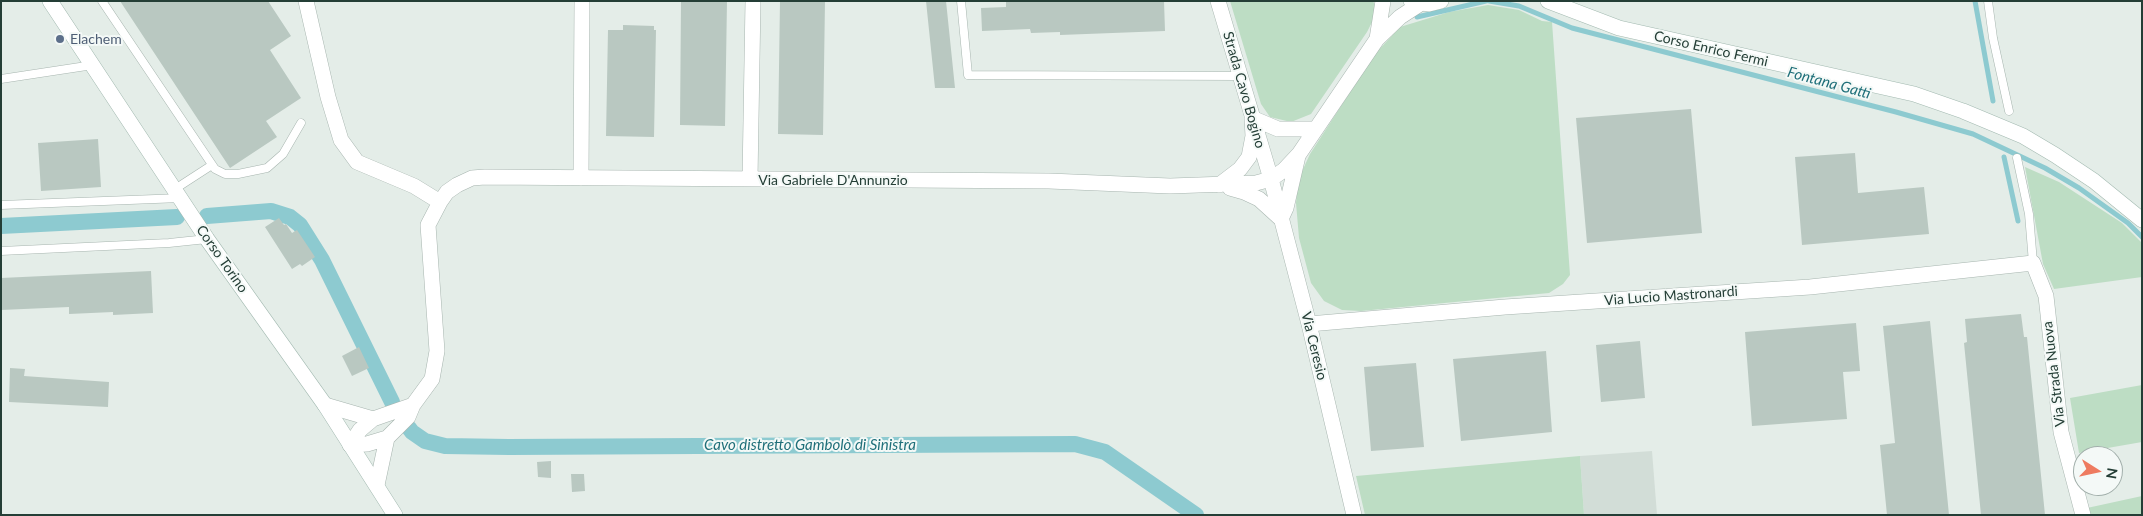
<!DOCTYPE html>
<meta charset="utf-8">
<style>
body{margin:0}
#map{position:relative;width:2143px;height:516px;overflow:hidden;background:#e4ede8;font-family:Lato,sans-serif}
canvas{display:block}
.frame{position:absolute;inset:0;border:2px solid #243e36;pointer-events:none}
.north{position:absolute;left:2073px;top:446px;width:50px;height:50px;box-sizing:border-box;background:#f4f9f7;border:1px solid #a1aeaa;border-radius:50%;rotate:100deg;font-size:14px;font-weight:700;line-height:20px;text-align:center;color:#243e36}
.north::after{content:'';display:block;margin:auto;width:18px;height:22px;background:#ee7b60;clip-path:polygon(50% 0,100% 100%,50% 72%,0 100%)}
</style>
<div id="map">
<canvas width="2143" height="516"></canvas>
<div class="frame"></div>
<div class="north">N</div>
</div>
<script>
const c = document.querySelector('canvas').getContext('2d');
c.lineJoin = 'round';
function paint(path, color) {
  c.fillStyle = color;
  c.fill(path, 'evenodd');
}
function shape(rows) {
  const path = new Path2D();
  for (const r of rows) {
    path.moveTo(r[0], r[1]);
    for (let i = 2; i < r.length; i += 2) path.lineTo(r[i], r[i + 1]);
  }
  return path;
}
function trace(path, color, width, dash) {
  c.strokeStyle = color;
  c.lineWidth = width;
  c.lineCap = dash ? 'butt' : 'round';
  c.setLineDash(dash || []);
  c.stroke(path);
}
function drawText(font, color, halo, rows, align = 'center') {
  c.font = font + ' Lato,sans-serif';
  c.lineWidth = 4;
  c.setLineDash([]);
  c.textBaseline = 'middle';
  c.strokeStyle = halo;
  c.fillStyle = color;
  for (const [text, x, y, turn = 0] of rows) {
    c.save();
    c.translate(x, y);
    c.rotate((+turn || 0) * Math.PI / 180);
    c.textAlign = isNaN(turn) ? turn : align;
    if (halo) c.strokeText(text, 0, 0);
    c.fillText(text, 0, 0);
    c.restore();
  }
}
const built = shape([
 [1652,451,1657,515,1584,515,1580,456]
]);
const green = shape([
 [1230,1,1373,1,1375,5,1373,20,1367,32,1311,114,1291,122,1270,117,1261,104],
 [1488,5,1519,10,1542,21,1552,22,1570,275,1563,284,1549,293,1361,311,1342,310,1324,301,1311,283,1299,238,1296,203,1298,180,1310,154,1374,55,1400,27,1449,12],
 [2025,167,2059,182,2122,223,2142,243,2142,277,2054,289,2043,264],
 [2142,385,2142,442,2079,453,2070,398],
 [1580,456,1584,515,1365,515,1356,476],
 [2142,496,2142,515,2089,515,2087,508]
]);
const stream = shape([
 [1489,1,1519,6,1572,28,1896,112,1973,134,2045,168,2079,188,2128,223,2142,237],
 [1975,1,1993,101],
 [1417,17,1486,1],
 [2004,157,2018,221]
]);
const canal = shape([
 [207,216,271,211,290,217,300,225,322,260,392,402],
 [1,226,177,217],
 [409,428,412,432,425,441,445,446,509,447,1075,444,1105,452,1196,515]
]);
const building = shape([
 [120,1,268,1,291,36,270,50,301,98,266,121,277,137,230,168],
 [681,1,727,1,725,126,680,125],
 [780,1,825,1,823,135,778,134],
 [926,1,946,1,955,88,935,88],
 [1028,1,1164,1,1165,31,1060,35,1060,32,1031,33,1030,29,982,31,981,8,1006,7,1006,2],
 [623,25,654,26,654,30,656,30,654,137,606,136,608,30,623,30],
 [1691,109,1702,233,1587,243,1576,118],
 [98,139,101,187,41,191,38,143],
 [1855,153,1858,193,1924,187,1929,234,1802,245,1795,157],
 [279,218,284,225,286,224,292,233,297,230,315,257,302,266,300,264,292,269,265,227],
 [151,271,153,313,113,315,113,312,69,314,69,307,1,310,1,278],
 [2021,314,2024,337,2027,337,2045,515,1981,515,1964,343,1967,342,1965,319],
 [1930,321,1949,515,1887,515,1880,445,1895,443,1883,326],
 [1856,323,1860,371,1843,372,1847,419,1752,426,1745,332],
 [1640,341,1645,398,1601,402,1596,345],
 [359,347,369,368,352,376,342,356],
 [1546,351,1552,432,1461,441,1453,359],
 [1416,363,1424,447,1371,451,1364,367],
 [10,368,25,369,24,376,109,382,108,407,9,402],
 [551,461,551,478,538,477,537,462],
 [571,474,584,474,585,491,572,492]
]);
const service = shape([
 [102,1,215,169,225,174,238,174,267,168,283,154,301,123],
 [961,1,968,75,1240,76],
 [1988,1,1993,38,2009,111],
 [1,79,93,65],
 [2017,158,2029,214,2033,263],
 [175,189,212,165],
 [1,205,181,198],
 [1,251,169,243,207,239]
]);
const minor = shape([
 [306,1,328,97,341,140,357,162,414,186,440,202],
 [1218,1,1271,179,1309,324,1354,515],
 [1377,39,1383,1],
 [581,178,582,1],
 [750,179,753,1],
 [1219,185,1240,169,1249,157,1253,136,1252,118,1278,129,1315,129],
 [1230,188,1244,192,1259,199,1281,219,1286,208,1298,156],
 [1309,324,1505,307,1810,287,2033,263,2046,296,2061,432,2083,515],
 [325,405,373,419,413,405],
 [350,445,367,444,387,438],
 [350,445,360,430,373,419],
 [377,485,387,438,408,417,413,405,432,379,437,351,428,225,440,202,447,192,457,185,472,178,485,177,1049,181,1170,186,1256,183,1271,179,1284,170,1299,154,1377,39,1400,17,1420,4]
]);
const secondary = shape([
 [50,1,207,239,325,405,395,515],
 [1411,1,1429,4,1441,1],
 [1548,1,1619,28,1914,94,1963,111,2023,136,2055,155,2094,181,2142,220]
]);
const markers = [
 [60,39,5,"#5c6f8a"]
];
const serviceNames = [
 ["Elachem",70,39]
];
const streetNames = [
 ["Corso Enrico Fermi",1711,49,13],
 ["Strada Cavo Bogino",1244,90,74],
 ["Via Gabriele D'Annunzio",833,180],
 ["Corso Torino",222,259,55],
 ["Via Lucio Mastronardi",1671,296,-4],
 ["Via Ceresio",1314,346,76],
 ["Via Strada Nuova",2054,374,-97]
];
const waterNames = [
 ["Fontana Gatti",1829,83,15],
 ["Cavo distretto Gambolò di Sinistra",810,445]
];
paint(built, '#d2ddd7');
paint(green, '#bdddc4');
trace(stream, '#8dcad0', 5);
trace(canal, '#8dcad0', 16);
paint(building, '#b9c8c1');
trace(service, '#a7b5af', 9);
trace(minor, '#a7b5af', 16);
trace(secondary, '#a2b9b0', 16);
trace(service, '#fff', 8);
trace(minor, '#fff', 15);
trace(secondary, '#fff', 15);
for (const [x, y, r, color] of markers) {
  const dot = new Path2D();
  dot.arc(x, y, r, 0, 2 * Math.PI);
  c.fillStyle = color;
  c.fill(dot);
  trace(dot, '#f4f9f7', 2);
}
drawText('14px', '#4e5e75', '#f4f9f7', serviceNames, 'left');
drawText('14px', '#243e36', '#f4f9f7', streetNames);
drawText('italic 15px', '#1f6f79', '#f4f9f7', waterNames);
</script>
